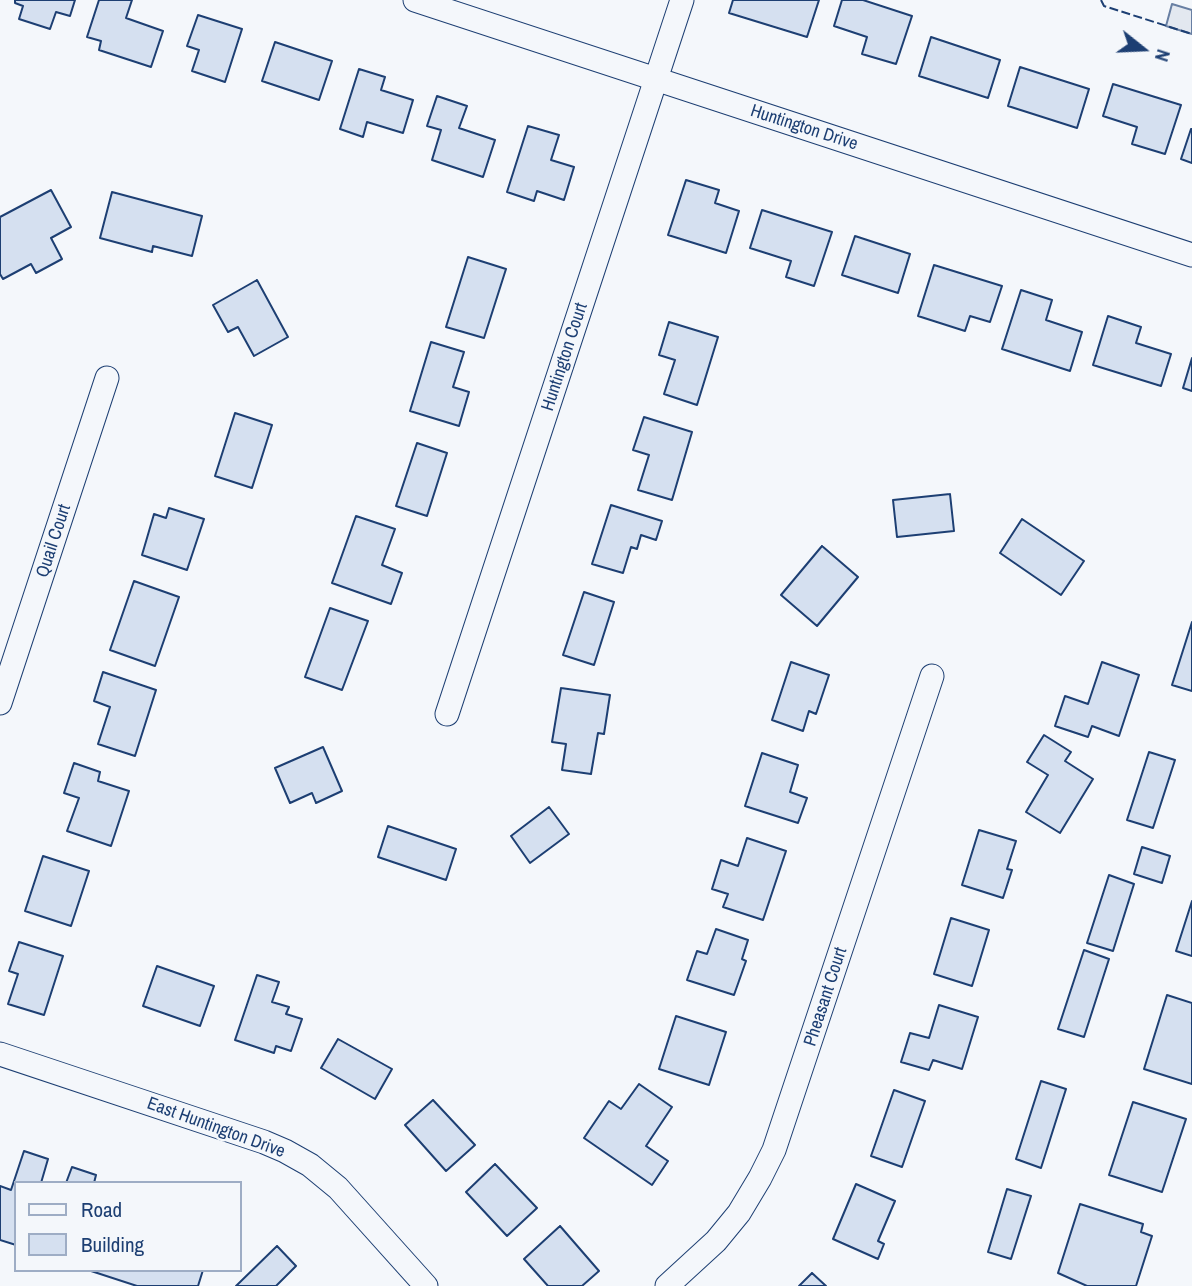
<!DOCTYPE html>
<style>
body{margin:0}
#map{position:relative;width:1192px;height:1286px;overflow:hidden;background:#f4f7fb;font-family:"Archivo Narrow",sans-serif}
canvas{display:block}
.legend{position:absolute;left:14px;top:1181px;width:228px;height:91px;box-sizing:border-box;background:#f4f7fb;border:2px solid #9eadc5;margin:0;padding:9px 12px;list-style:none;font-size:21px;color:#1d3f73}
.legend li{display:flex;align-items:center;gap:14px;height:35px}
.legend b{width:35px;border:2px solid #9eadc5}
.north{position:absolute;left:1108px;top:14px;width:70px;height:70px;-webkit-text-stroke:5px #f4f7fb;paint-order:stroke;rotate:108deg;font-size:19px;font-weight:700;line-height:28px;text-align:center;color:#1d3f73}
.north::after{content:'';display:block;margin:auto;width:24px;height:32px;background:#1d3f73;clip-path:polygon(50% 0,100% 100%,50% 72%,0 100%)}
</style>
<div id="map">
<canvas width="1192" height="1286"></canvas>
<ul class="legend">
<li><b style="height:9px;background:#f4f7fb"></b>Road</li>
<li><b style="height:19px;background:#d5e0f0"></b>Building</li>
</ul>
<div class="north">N</div>
</div>
<script>
const c = document.querySelector('canvas').getContext('2d');
c.lineJoin = 'round';
function paint(path, color) {
  c.fillStyle = color;
  c.fill(path, 'evenodd');
}
function shape(rows) {
  const path = new Path2D();
  for (const r of rows) {
    path.moveTo(r[0], r[1]);
    for (let i = 2; i < r.length; i += 2) path.lineTo(r[i], r[i + 1]);
  }
  return path;
}
function trace(path, color, width, dash) {
  c.strokeStyle = color;
  c.lineWidth = width;
  c.lineCap = dash ? 'butt' : 'round';
  c.setLineDash(dash || []);
  c.stroke(path);
}
function drawText(font, color, halo, rows, align = 'center') {
  c.font = font + ' "Archivo Narrow",sans-serif';
  c.lineWidth = 5;
  c.setLineDash([]);
  c.textBaseline = 'middle';
  c.strokeStyle = halo;
  c.fillStyle = color;
  for (const [text, x, y, turn = 0] of rows) {
    c.save();
    c.translate(x, y);
    c.rotate((+turn || 0) * Math.PI / 180);
    c.textAlign = isNaN(turn) ? turn : align;
    if (halo) c.strokeText(text, 0, 0);
    c.fillText(text, 0, 0);
    c.restore();
  }
}
const parking = shape([
 [1172,4,1192,10,1192,34,1166,26,1172,4]
]);
const building = shape([
 [15,0,75,0,70,16,56,12,50,29,19,19,23,6,15,3,15,0],
 [99,0,132,0,126,18,163,31,151,67,99,50,101,41,87,37,99,0],
 [733,0,819,0,807,37,729,13,733,0],
 [842,0,863,0,912,16,896,64,862,54,867,37,834,26,842,0],
 [198,15,242,29,225,82,192,71,199,50,187,46,198,15],
 [931,37,1000,60,988,98,919,76,931,37],
 [275,42,332,61,319,100,262,81,275,42],
 [1020,67,1089,89,1077,128,1008,106,1020,67],
 [359,69,385,77,381,90,413,100,403,133,367,122,363,137,340,129,359,69],
 [1113,84,1181,105,1165,154,1132,144,1137,127,1103,116,1113,84],
 [437,96,467,106,459,128,495,140,483,177,432,160,441,130,427,126,437,96],
 [528,126,559,135,551,160,574,167,564,200,537,191,534,201,507,192,528,126],
 [1191,129,1192,129,1192,163,1181,159,1191,129],
 [686,180,719,190,715,203,739,211,726,253,668,235,686,180],
 [51,190,71,227,51,238,62,259,36,273,31,264,3,279,0,274,0,217,51,190],
 [112,192,202,216,192,256,153,246,152,252,100,238,112,192],
 [762,210,832,232,814,286,786,277,791,261,750,248,762,210],
 [855,236,910,254,898,293,842,275,855,236],
 [468,257,506,269,484,338,446,327,468,257],
 [934,265,1002,286,990,322,970,316,965,331,918,316,934,265],
 [257,280,288,337,254,356,238,327,228,332,213,305,257,280],
 [1021,290,1052,300,1046,320,1082,332,1070,371,1002,349,1021,290],
 [1108,316,1141,327,1136,343,1171,354,1161,386,1093,365,1108,316],
 [669,322,718,337,697,405,664,394,675,360,659,355,669,322],
 [431,342,464,352,453,387,469,392,459,426,410,411,431,342],
 [1192,358,1192,391,1183,388,1192,358],
 [235,413,272,425,252,488,215,476,235,413],
 [644,417,692,432,672,500,638,490,649,455,633,450,644,417],
 [417,443,447,453,427,516,396,506,417,443],
 [950,494,954,531,897,537,893,500,950,494],
 [611,505,662,521,656,540,641,535,637,549,631,547,623,573,592,564,611,505],
 [169,508,204,519,187,570,142,555,154,514,166,518,169,508],
 [356,516,395,529,382,565,402,573,391,604,332,583,356,516],
 [1022,519,1084,561,1061,595,1000,553,1022,519],
 [822,546,858,577,817,626,781,595,822,546],
 [134,581,179,597,155,666,110,650,134,581],
 [584,592,614,602,594,665,563,655,584,592],
 [330,608,368,621,342,690,305,677,330,608],
 [1192,622,1192,691,1172,685,1192,622],
 [791,662,829,675,816,714,809,711,803,731,772,720,791,662],
 [1102,662,1139,675,1119,736,1092,726,1088,737,1055,726,1065,696,1088,704,1102,662],
 [103,672,156,690,135,756,98,744,110,707,94,701,103,672],
 [561,688,610,695,604,734,598,733,591,774,562,770,566,744,552,742,561,688],
 [1044,735,1071,752,1065,761,1093,779,1060,833,1026,812,1048,775,1027,762,1044,735],
 [323,747,342,791,316,803,312,793,290,803,275,768,323,747],
 [1149,752,1175,760,1153,828,1127,820,1149,752],
 [762,753,798,765,790,792,807,798,798,823,745,806,762,753],
 [74,763,100,772,98,781,129,791,111,846,67,831,79,798,64,793,74,763],
 [549,807,569,834,530,863,511,836,549,807],
 [388,826,456,849,446,880,378,857,388,826],
 [979,830,1016,841,1007,869,1012,870,1003,898,962,885,979,830],
 [747,838,786,851,763,920,723,907,728,894,712,889,721,860,738,866,747,838],
 [1142,847,1170,856,1162,883,1134,874,1142,847],
 [43,856,89,871,71,926,25,911,43,856],
 [1109,875,1134,884,1113,951,1087,943,1109,875],
 [1192,901,1192,956,1176,951,1192,901],
 [951,918,989,930,972,986,934,974,951,918],
 [716,929,748,940,742,959,746,961,734,995,687,980,697,951,707,954,716,929],
 [19,942,63,956,44,1015,8,1004,18,974,9,971,19,942],
 [1084,950,1109,959,1084,1037,1058,1029,1084,950],
 [157,966,214,986,200,1026,143,1006,157,966],
 [257,975,279,982,272,1002,289,1007,286,1014,302,1019,291,1051,276,1046,274,1053,235,1040,257,975],
 [1167,995,1192,1003,1192,1084,1144,1069,1167,995],
 [939,1005,978,1017,962,1069,933,1060,929,1070,901,1062,910,1033,929,1038,939,1005],
 [676,1016,726,1032,709,1085,659,1069,676,1016],
 [338,1039,392,1069,375,1099,321,1068,338,1039],
 [1041,1081,1066,1089,1041,1168,1016,1159,1041,1081],
 [639,1084,672,1107,646,1146,668,1161,652,1185,584,1138,609,1101,621,1109,639,1084],
 [894,1090,925,1101,902,1167,871,1156,894,1090],
 [433,1100,475,1145,446,1171,405,1125,433,1100],
 [1133,1102,1186,1119,1162,1192,1109,1175,1133,1102],
 [24,1151,48,1159,41,1183,16,1183,16,1245,0,1240,0,1186,11,1190,24,1151],
 [495,1164,537,1208,507,1236,466,1192,495,1164],
 [72,1167,96,1175,94,1183,66,1183,72,1167],
 [856,1184,895,1201,878,1241,884,1244,878,1259,833,1239,856,1184],
 [1007,1189,1031,1196,1011,1259,988,1252,1007,1189],
 [1080,1204,1143,1224,1141,1232,1152,1236,1136,1286,1087,1286,1058,1273,1080,1204],
 [560,1226,599,1271,582,1286,548,1286,524,1259,560,1226],
 [277,1246,296,1266,276,1286,236,1286,277,1246],
 [88,1270,203,1270,198,1286,137,1286,88,1270],
 [812,1273,826,1286,799,1286,812,1273]
]);
const minor = shape([
 [415,0,1192,255],
 [0,703,107,378],
 [447,714,682,0],
 [0,1054,264,1142,285,1151,310,1165,338,1188,426,1286],
 [667,1286,716,1241,739,1213,760,1178,774,1150,932,676]
]);
const fence = shape([
 [1101,0,1104,6,1192,34]
]);
const streetNames = [
 ["Huntington Drive",804,128,18],
 ["Huntington Court",565,357,-72],
 ["Quail Court",54,541,-72],
 ["Pheasant Court",826,997,-72],
 ["East Huntington Drive",216,1128,20]
];
paint(parking, '#e3e8f0');
trace(parking, '#687fa3', 2);
paint(building, '#d5e0f0');
trace(building, '#1d3f73', 2);
trace(minor, '#1d3f73', 25);
trace(minor, '#f4f7fb', 23);
trace(fence, '#1d3f73', 2, [9, 3.5]);
drawText('18px', '#1d3f73', '#f4f7fb', streetNames);
</script>
